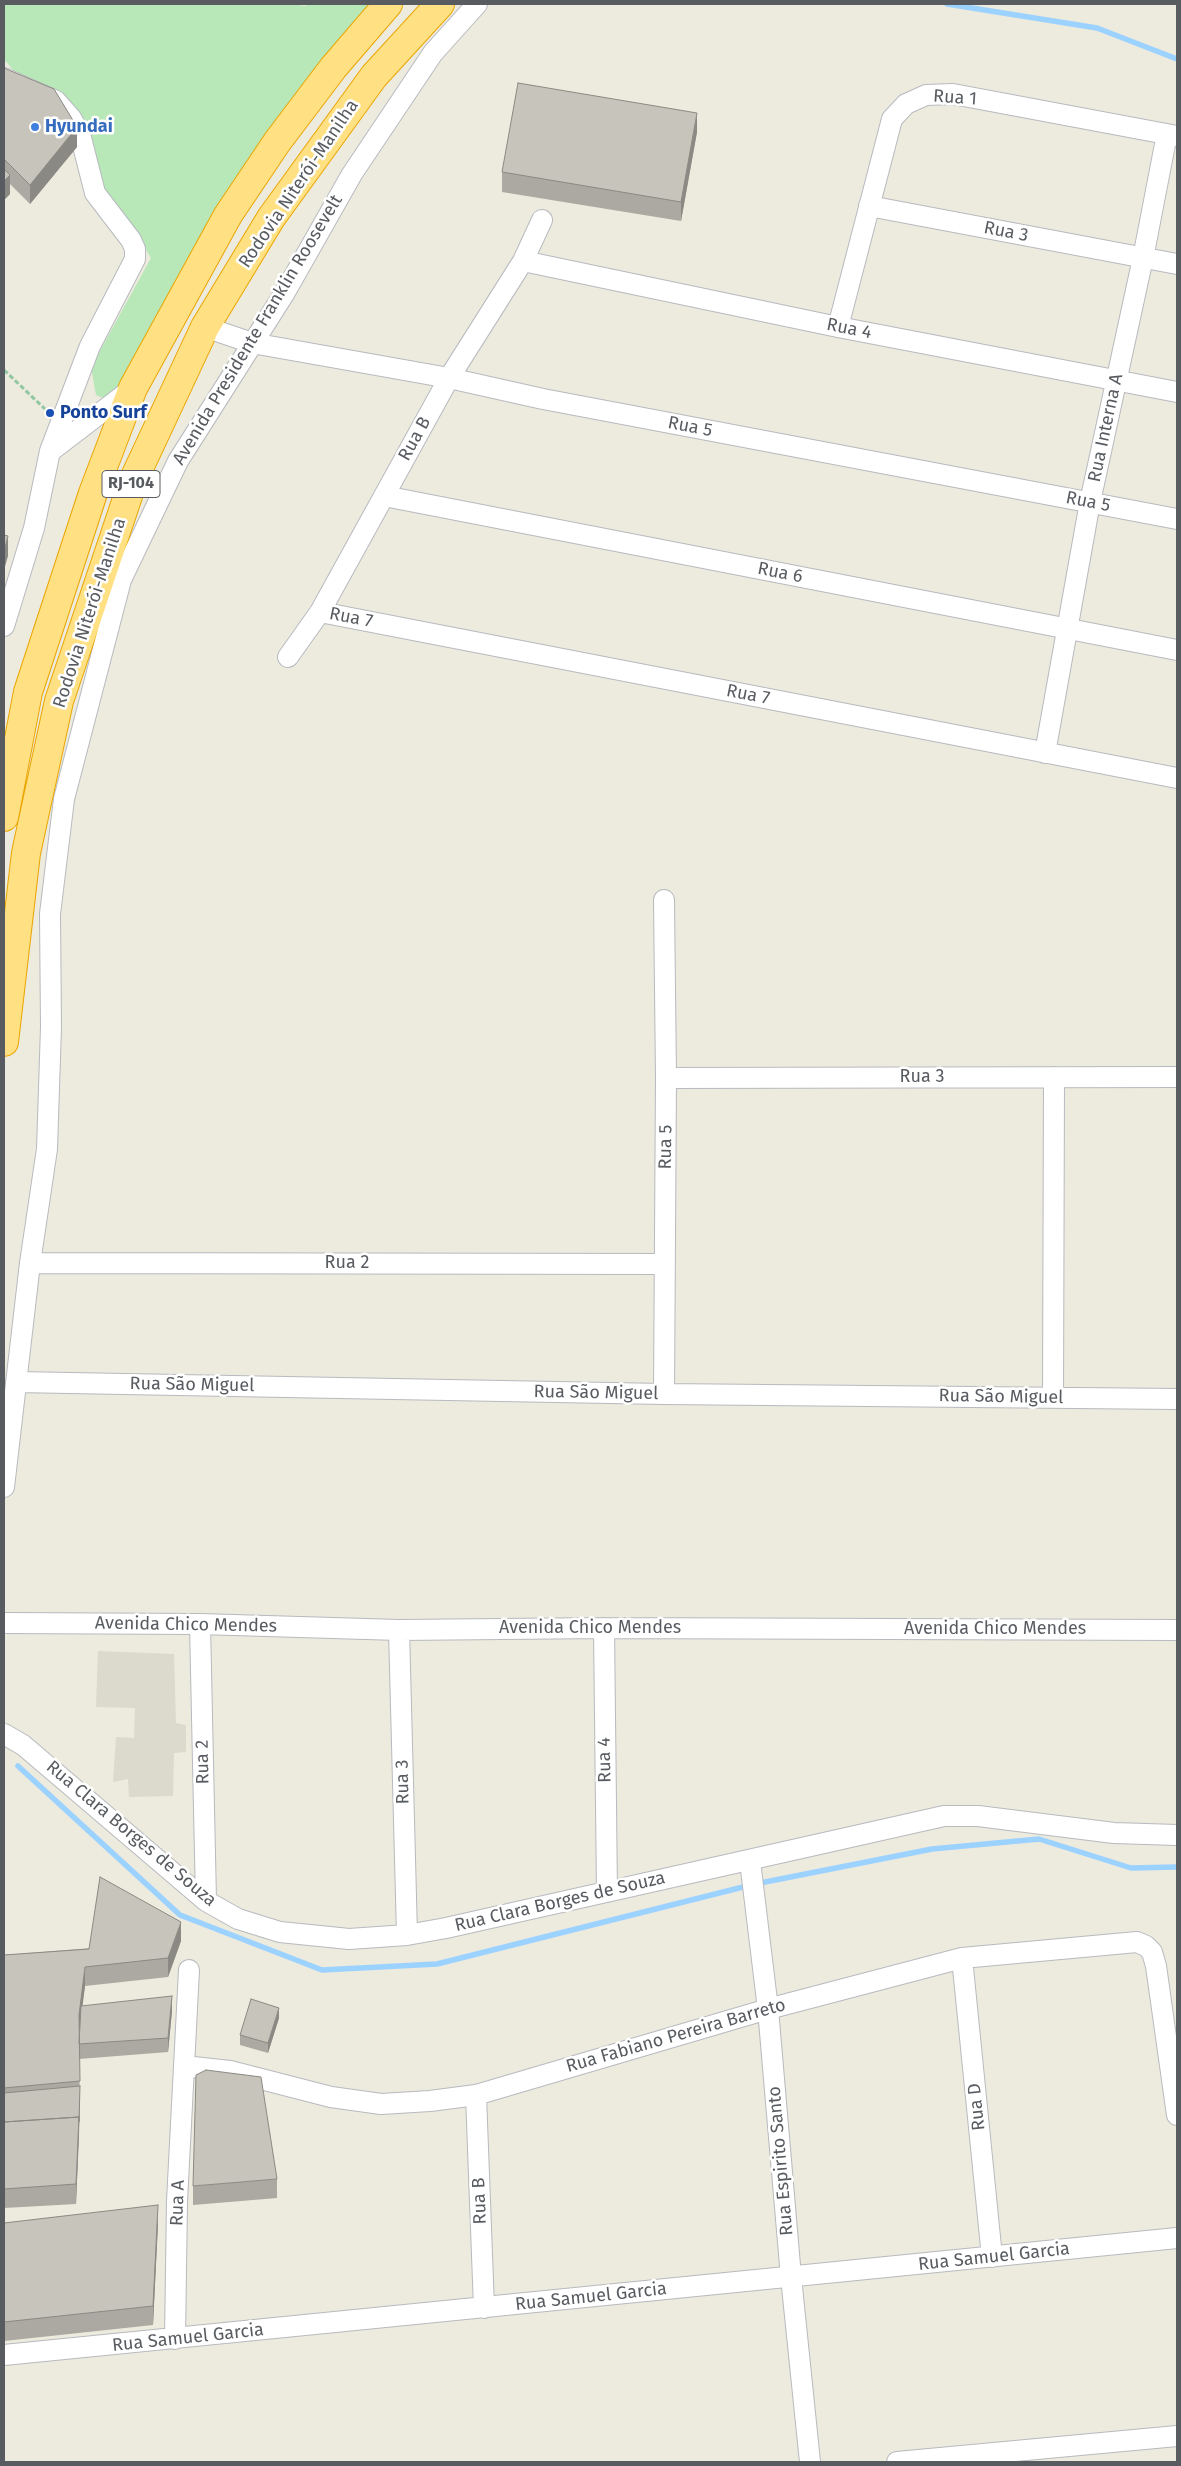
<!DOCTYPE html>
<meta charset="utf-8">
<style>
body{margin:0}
#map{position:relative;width:1181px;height:2466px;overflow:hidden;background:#edeade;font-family:"Fira Sans",sans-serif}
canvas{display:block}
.frame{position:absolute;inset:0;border:5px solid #585c61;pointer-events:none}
</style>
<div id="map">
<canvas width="1181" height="2466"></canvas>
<div class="frame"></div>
</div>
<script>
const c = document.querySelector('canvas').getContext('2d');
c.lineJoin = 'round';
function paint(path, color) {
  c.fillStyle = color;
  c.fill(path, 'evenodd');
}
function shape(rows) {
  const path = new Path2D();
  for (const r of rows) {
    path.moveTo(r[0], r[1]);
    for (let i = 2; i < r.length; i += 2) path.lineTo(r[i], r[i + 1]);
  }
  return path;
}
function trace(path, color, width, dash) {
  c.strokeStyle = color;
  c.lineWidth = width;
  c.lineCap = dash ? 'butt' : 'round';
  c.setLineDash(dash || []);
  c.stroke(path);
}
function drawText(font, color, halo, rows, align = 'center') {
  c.font = font + ' "Fira Sans",sans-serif';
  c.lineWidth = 5;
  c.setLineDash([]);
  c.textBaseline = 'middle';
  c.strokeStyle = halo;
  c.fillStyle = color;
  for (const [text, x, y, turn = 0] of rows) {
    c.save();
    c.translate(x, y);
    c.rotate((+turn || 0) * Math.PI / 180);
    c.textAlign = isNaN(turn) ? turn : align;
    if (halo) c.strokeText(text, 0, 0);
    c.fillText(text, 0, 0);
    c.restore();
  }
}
const education = shape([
 [98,1651,174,1654,176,1723,186,1725,186,1752,174,1753,173,1796,129,1797,128,1779,113,1782,116,1737,134,1738,135,1708,96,1707]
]);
const green = shape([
 [4,4,291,4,305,6,310,4,376,4,199,246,169,294,125,377,115,403,96,395,91,367,151,258,138,237,101,200,86,132,17,75,4,59]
]);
const stream = shape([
 [947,4,1097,28,1177,59],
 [18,1766,180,1915,322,1970,437,1964,755,1884,932,1849,1039,1839,1131,1868,1177,1867]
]);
const path = shape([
 [4,370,45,409]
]);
const minor = shape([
 [4,78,56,101,71,118,80,134,95,193,131,240,135,249,135,259,90,346,50,451,34,528,4,626],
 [869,206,1177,264],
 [523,261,838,327,1177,392],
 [205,327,252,343,449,378,543,399,1177,519],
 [838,327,892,119,906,104,926,95,953,94,1177,136],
 [52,450,133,388],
 [384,496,1177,650],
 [320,612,1177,778],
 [288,657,320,612,449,378,523,261,542,220],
 [1045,753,1090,502,1143,258,1167,134],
 [664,900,666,1078,664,1394],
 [666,1078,1177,1077],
 [30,1263,664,1264],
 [16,1382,664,1394,1177,1399],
 [1053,1398,1054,1077],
 [4,1487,30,1263,47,1149,51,1027,50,914,64,799,121,580,178,461,284,294,352,174,433,53,477,4],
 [4,1623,200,1624,399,1630,604,1628,1177,1630],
 [200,1624,206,1901],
 [604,1628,607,1892],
 [399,1630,407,1935],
 [4,1734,23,1745,206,1901,238,1919,280,1932,349,1939,407,1935,446,1928,944,1816,978,1816,1114,1833,1177,1835],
 [750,1861,768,2009,791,2277,810,2462],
 [962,1958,992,2257],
 [184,2066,230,2071,331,2097,381,2104,430,2101,476,2095,768,2009,962,1958,1137,1942,1146,1946,1152,1952,1156,1966,1177,2115],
 [476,2095,484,2308],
 [175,2339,177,2201,189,1970],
 [4,2355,1177,2238],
 [897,2462,1177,2436]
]);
const highway = shape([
 [4,817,28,692,93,493,133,388,228,215,277,142,333,68,388,4],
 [4,1042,26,853,59,701,133,481,205,327,271,218,374,76,440,4]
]);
const wall = shape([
 [4,68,77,147,30,204,10,184,10,194,4,200],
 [697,132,681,221,502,192,502,172],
 [181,1941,168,1977,85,1986,82,2006,172,2011,168,2052,79,2059,80,2100,76,2204,4,2208,4,1955],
 [80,2021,79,2044,79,2032],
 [279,2018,268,2053,240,2045,240,2035],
 [277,2179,277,2198,193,2205,193,2186],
 [4,2223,158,2224,153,2325,4,2341]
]);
const shadedWall = shape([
 [697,113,697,132,681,221,681,202],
 [77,127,77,147,30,204,30,185],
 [10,175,10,194,4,200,4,181],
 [8,536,8,556,4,570,4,551],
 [181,1922,181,1941,168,1977,168,1958],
 [85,1967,85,1986,79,2034,79,2015],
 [172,1996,172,2011,168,2052,168,2038],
 [279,2008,279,2018,268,2053,268,2043],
 [80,2086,79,2136,76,2204,76,2184],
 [158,2205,158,2224,153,2325,153,2306]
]);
const building = shape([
 [4,68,54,89,77,127,30,185,4,159,4,68],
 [518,83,697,113,681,202,502,172,518,83],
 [4,169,10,175,4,181,4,169],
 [4,535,8,536,4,551,4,535],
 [100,1877,181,1922,168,1958,85,1967,79,2015,80,2081,4,2088,4,1955,89,1949,100,1877],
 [172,1996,168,2038,79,2044,81,2006,172,1996],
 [251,1999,279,2008,268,2043,240,2035,251,1999],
 [206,2070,261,2077,277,2179,193,2186,196,2075,206,2070],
 [80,2086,79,2122,79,2117,4,2122,4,2093,80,2086],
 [79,2117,76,2184,4,2189,4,2122,79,2117],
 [158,2205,153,2306,4,2322,4,2223,158,2205]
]);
const markers = [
 [35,127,5,"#3f7fe0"],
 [50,413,5,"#1a4fb4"]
];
const shields = [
 [131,484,58]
];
const shieldNames = [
 ["RJ-104",131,484]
];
const streetNames = [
 ["Rua 1",955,98,4],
 ["Rodovia Niterói-Manilha",299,184,-56],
 ["Rua 3",1006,232,11],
 ["Rua 4",849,329,11],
 ["Avenida Presidente Franklin Roosevelt",258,330,-59],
 ["Rua 5",690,427,11],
 ["Rua Interna A",1106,428,-78],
 ["Rua B",415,439,-61],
 ["Rua 5",1088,502,11],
 ["Rua 6",780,573,11],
 ["Rodovia Niterói-Manilha",90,613,-72],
 ["Rua 7",351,618,11],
 ["Rua 7",748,695,11],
 ["Rua 3",922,1077],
 ["Rua 5",666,1147,-89],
 ["Rua 2",347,1263],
 ["Rua São Miguel",192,1385,1],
 ["Rua São Miguel",596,1393,1],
 ["Rua São Miguel",1001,1397,1],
 ["Avenida Chico Mendes",186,1625,1],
 ["Avenida Chico Mendes",590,1628],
 ["Avenida Chico Mendes",995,1629],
 ["Rua 4",605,1760,-91],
 ["Rua 2",203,1762,-91],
 ["Rua 3",403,1782,-91],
 ["Rua Clara Borges de Souza",131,1834,40],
 ["Rua Clara Borges de Souza",560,1902,-13],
 ["Rua Fabiano Pereira Barreto",676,2036,-16],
 ["Rua D",977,2107,-96],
 ["Rua Espirito Santo",781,2161,-95],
 ["Rua B",480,2201,-92],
 ["Rua A",178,2203,-88],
 ["Rua Samuel Garcia",994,2257,-6],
 ["Rua Samuel Garcia",591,2297,-6],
 ["Rua Samuel Garcia",188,2338,-6]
];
const shopNames = [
 ["Hyundai",45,127]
];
const transitNames = [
 ["Ponto Surf",60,413]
];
paint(education, '#dcd9cd');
paint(green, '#b8e7b8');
trace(stream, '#9cd2ff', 5.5);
trace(minor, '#b7babf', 22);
trace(highway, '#eba500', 30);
trace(path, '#91c8a1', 3, [5, 2.5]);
trace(minor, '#fff', 20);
trace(highway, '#ffe183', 28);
paint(wall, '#aba9a1');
paint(shadedWall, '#8b8983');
paint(building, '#c7c4bb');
trace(building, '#8b8983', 1);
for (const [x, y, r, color] of markers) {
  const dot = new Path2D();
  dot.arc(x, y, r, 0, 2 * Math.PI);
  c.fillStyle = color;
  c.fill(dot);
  trace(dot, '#fff', 2);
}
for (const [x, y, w] of shields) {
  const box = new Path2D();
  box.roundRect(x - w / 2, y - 13.5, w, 27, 4);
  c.fillStyle = '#fff';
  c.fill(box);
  trace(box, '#585c61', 1);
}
drawText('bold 16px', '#585c61', null, shieldNames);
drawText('18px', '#585c61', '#fff', streetNames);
drawText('bold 18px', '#366cbe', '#fff', shopNames, 'left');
drawText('bold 18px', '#164399', '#fff', transitNames, 'left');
</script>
